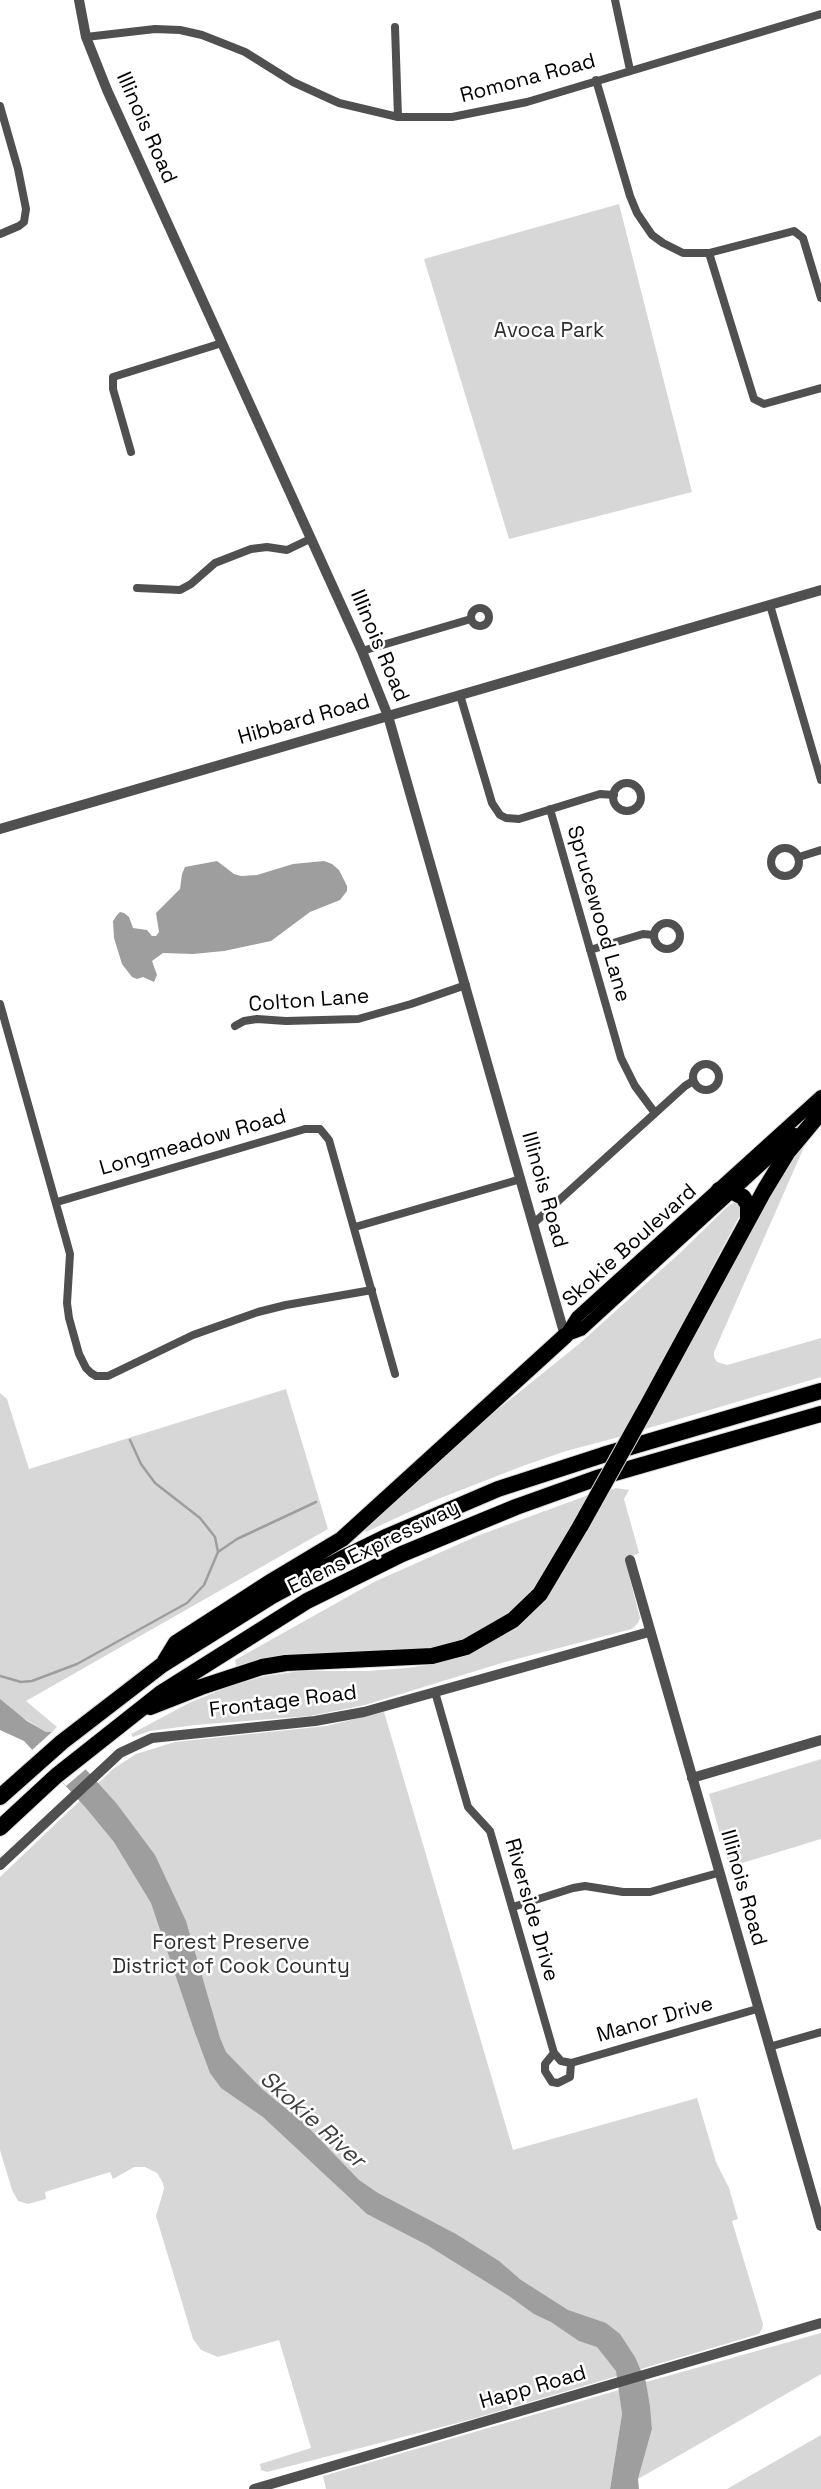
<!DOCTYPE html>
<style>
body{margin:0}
canvas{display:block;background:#fff}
</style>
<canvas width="821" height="2489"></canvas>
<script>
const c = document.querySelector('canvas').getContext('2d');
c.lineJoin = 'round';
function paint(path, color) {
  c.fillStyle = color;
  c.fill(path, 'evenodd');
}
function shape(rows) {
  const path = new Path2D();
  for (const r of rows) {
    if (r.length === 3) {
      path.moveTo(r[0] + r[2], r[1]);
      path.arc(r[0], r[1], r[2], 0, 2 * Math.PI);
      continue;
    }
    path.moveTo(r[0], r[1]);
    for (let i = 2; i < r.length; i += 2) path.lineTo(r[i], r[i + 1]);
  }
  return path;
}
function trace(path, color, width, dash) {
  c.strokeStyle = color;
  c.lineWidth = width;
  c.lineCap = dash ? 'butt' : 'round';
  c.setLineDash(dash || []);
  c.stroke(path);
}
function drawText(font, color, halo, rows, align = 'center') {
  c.font = font + ' "Space Grotesk",sans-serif';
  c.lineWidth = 5;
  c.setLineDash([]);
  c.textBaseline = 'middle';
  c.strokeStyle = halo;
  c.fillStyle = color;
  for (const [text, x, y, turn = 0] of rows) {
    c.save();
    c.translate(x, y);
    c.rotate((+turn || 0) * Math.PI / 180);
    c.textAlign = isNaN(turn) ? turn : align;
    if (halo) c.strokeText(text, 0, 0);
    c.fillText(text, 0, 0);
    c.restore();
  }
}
const green = shape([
 [619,204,692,492,509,539,424,259],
 [808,1138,714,1352,714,1357,717,1362,727,1365,821,1338,821,1377,642,1430,794,1151],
 [737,1201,740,1202,741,1213,623,1436,566,1451,520,1467,433,1501,366,1532,363,1527,461,1439,579,1344,681,1252,729,1205],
 [286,1389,328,1529,26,1701,57,1727,52,1732,46,1732,14,1712,0,1726,0,1393,7,1399,29,1469],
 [616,1488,629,1490,624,1499,639,1553,625,1560,640,1618,638,1623,632,1629,505,1662,365,1705,310,1716,195,1725,150,1731,133,1737,131,1734,189,1703,230,1686,265,1676,301,1671,368,1671,406,1668,435,1664,480,1648,507,1633,540,1604,570,1561,609,1490],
 [591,1494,539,1582,510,1612,472,1636,450,1645,427,1650,260,1660,236,1666,235,1660,374,1582,477,1536],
 [384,1712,513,2150,697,2098,716,2162,729,2188,738,2219,732,2221,763,2324,762,2329,759,2334,469,2420,267,2472,261,2470,260,2464,311,2448,279,2340,218,2357,201,2350,193,2339,156,2216,164,2189,163,2183,157,2173,145,2167,134,2167,113,2179,110,2172,45,2192,46,2199,28,2204,18,2201,12,2190,0,2150,0,1877,113,1769,136,1754,175,1742,326,1726],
 [821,1759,821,1839,729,1867,709,1794],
 [821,2333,821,2374,638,2479,652,2429,646,2382],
 [619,2390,622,2414,610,2489,326,2489,323,2476],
 [821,2435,821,2489,727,2489]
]);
const water = shape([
 [217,861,234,874,241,876,257,875,293,864,324,861,332,864,339,870,347,886,347,891,340,900,310,912,271,941,224,951,193,954,163,953,152,961,157,975,154,982,143,977,137,979,132,977,122,964,114,938,113,921,117,915,120,912,124,913,129,917,133,928,147,930,152,936,156,936,159,932,156,913,180,889,182,874,185,867],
 [0,1699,27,1721,46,1732,52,1732,117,1804,155,1855,186,1921,220,2038,226,2052,262,2089,306,2125,359,2180,378,2193,456,2234,499,2261,521,2280,568,2310,606,2323,620,2334,635,2357,646,2382,650,2407,652,2429,638,2479,639,2489,610,2489,622,2414,616,2371,597,2347,579,2341,551,2322,534,2314,509,2296,427,2245,367,2214,263,2117,221,2088,210,2073,194,2030,151,1903,114,1842,86,1808,24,1741,0,1730]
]);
const pier = shape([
 [52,1732,86,1769,66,1786,32,1750]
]);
const stream = shape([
 [130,1440,141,1464,155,1483,200,1518,215,1537,218,1552],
 [0,1676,21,1682,32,1681,77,1664,187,1603,204,1585,218,1552,237,1539,316,1502]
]);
const minor = shape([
 [615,0,630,70],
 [395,27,398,117],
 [86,37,155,29,180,30,202,35,245,52,293,82,339,103,398,117,452,117,527,102,821,14],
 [596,80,630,196,637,213,652,235,663,243,683,253,709,253,794,231,803,238,821,298],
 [0,106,18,169,26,209,24,222,19,226,0,234],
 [709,253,754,399,764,404,821,388],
 [131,452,113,389,113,377,222,343],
 [137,588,180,590,191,584,215,563,251,549,267,547,287,550,310,539],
 [770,605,821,780],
 [480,617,9],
 [362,651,471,619],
 [460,695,492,803,500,815,506,818,519,819,600,794,614,795],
 [627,797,14],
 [550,809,621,1058,635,1086,655,1113],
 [785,862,14],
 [799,857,821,850],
 [667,936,13],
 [590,950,643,934,654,935],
 [0,1004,67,1243,70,1254,67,1303,69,1318,79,1354,86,1368,91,1373,96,1376,108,1376,193,1335,258,1312,286,1305,372,1290],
 [235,1026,244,1021,257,1019,286,1021,358,1019,411,1004,466,985],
 [706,1077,13],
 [57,1202,305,1129,320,1129,329,1140,395,1374],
 [534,1223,685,1086,693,1081],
 [355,1227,521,1179],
 [435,1692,468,1807,490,1831,554,2053,561,2061,571,2063,757,2009],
 [513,1907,573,1888,585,1886,623,1892,650,1892,718,1873],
 [769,2047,821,2032],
 [554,2053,545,2064,545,2071,552,2082,558,2083,570,2077,571,2063]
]);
const tertiary = shape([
 [79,0,86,37,107,90,362,651,388,716,565,1336],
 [0,829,821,590],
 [630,1560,821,2226],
 [692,1778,821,1740],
 [0,1865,120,1753,152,1738,315,1721,364,1712,649,1632],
 [254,2489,821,2323]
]);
const primary = shape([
 [565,1336,577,1317,821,1096],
 [565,1336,581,1330,795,1134]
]);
const motorway = shape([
 [719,1190,729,1190,743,1197,748,1205,748,1220],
 [645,1410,764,1191,787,1153,821,1112],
 [165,1661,176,1643,272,1581,342,1539,565,1336],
 [150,1707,201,1687,262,1667,286,1663,432,1656,466,1647,513,1620,540,1594,581,1525],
 [0,1797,62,1742,162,1665,272,1596,341,1559,388,1536,498,1489,603,1455,821,1391],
 [0,1828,56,1776,161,1693,307,1601,402,1554,516,1507,597,1478,821,1414]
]);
const motorwayBridge = shape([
 [581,1525,645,1410]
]);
const streetNames = [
 ["Romona Road",528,79,-15],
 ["Illinois Road",146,128,66],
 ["Illinois Road",379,646,67],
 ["Hibbard Road",304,720,-16],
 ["Sprucewood Lane",598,914,74],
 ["Colton Lane",309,1001,-4],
 ["Longmeadow Road",193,1143,-16],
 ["Illinois Road",544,1190,74],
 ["Skokie Boulevard",630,1246,-42],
 ["Edens Expressway",374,1548,-26],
 ["Frontage Road",283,1702,-7],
 ["Illinois Road",743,1888,74],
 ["Riverside Drive",531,1910,74],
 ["Manor Drive",655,2020,-16],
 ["Happ Road",533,2388,-16]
];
const parkNames = [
 ["Avoca Park",549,331],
 ["Forest Preserve",231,1943],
 ["District of Cook County",231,1967]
];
const waterNames = [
 ["Skokie River",312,2120,42]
];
paint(green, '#d7d7d7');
paint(water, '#9e9e9e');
paint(pier, '#fff');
trace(stream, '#9e9e9e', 2.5);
trace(primary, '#dbdbdb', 14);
trace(motorway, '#dbdbdb', 18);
trace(minor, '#505050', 8);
trace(tertiary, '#505050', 10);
trace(primary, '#000', 12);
trace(motorway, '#000', 16);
trace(motorwayBridge, '#dbdbdb', 18, []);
trace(motorwayBridge, '#000', 16);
drawText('21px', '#000', '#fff', streetNames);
drawText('21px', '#2e2e2e', '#fff', parkNames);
drawText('italic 23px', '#3f3f3f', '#fff', waterNames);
</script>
